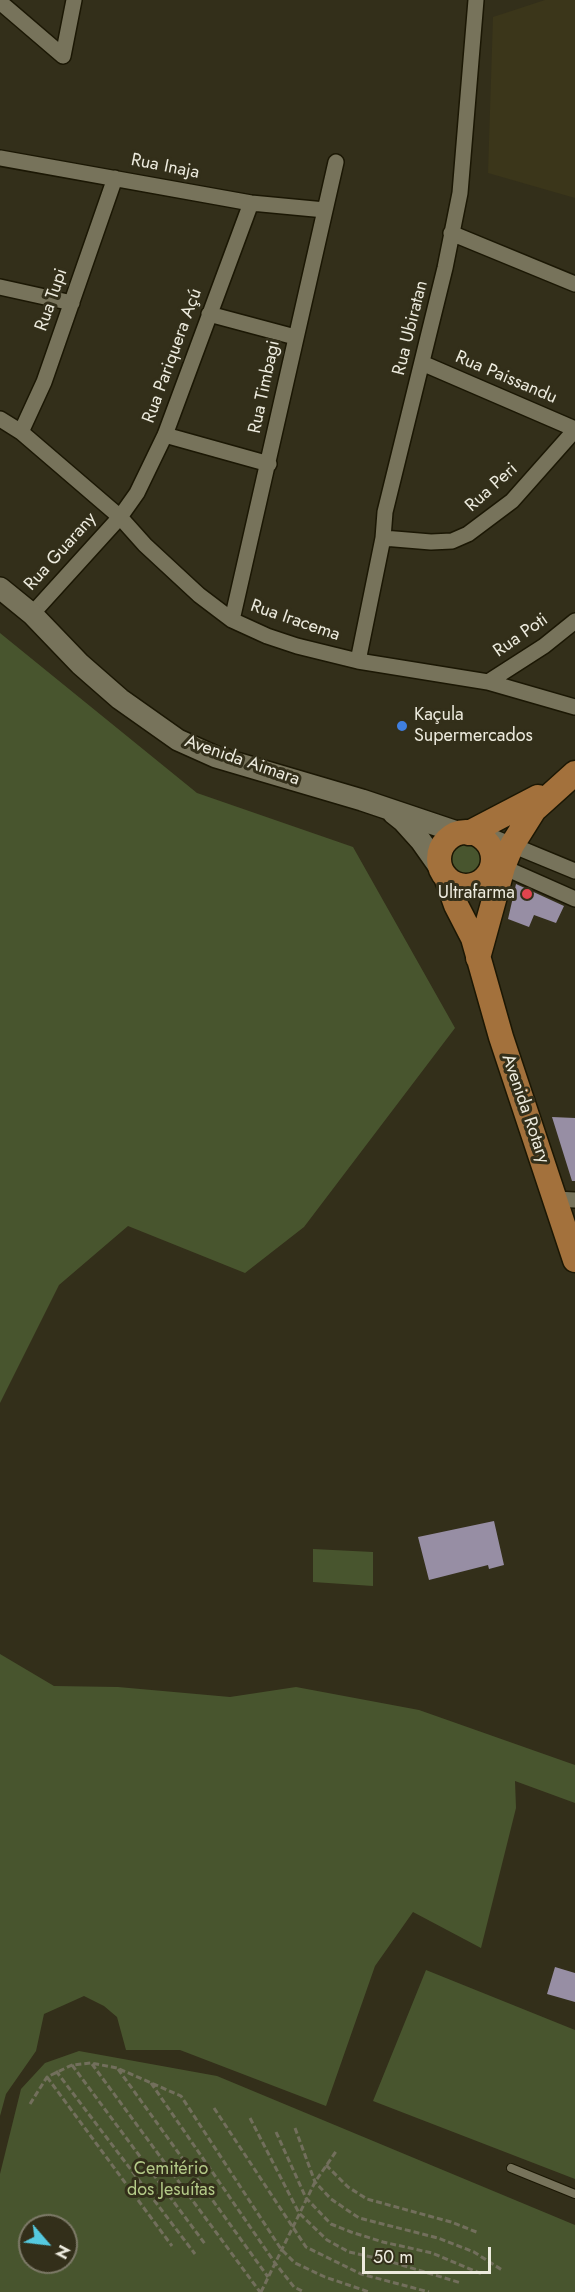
<!DOCTYPE html>
<meta charset="utf-8">
<style>
body{margin:0}
#map{position:relative;width:575px;height:2292px;overflow:hidden;background:#332f1a;font-family:Jost,sans-serif}
canvas{display:block}
.north{position:absolute;left:18px;top:2214px;width:60px;height:60px;box-sizing:border-box;background:#332f1a;border:2px solid #7d7a68;border-radius:50%;rotate:118deg;font-size:16px;font-weight:700;line-height:24px;text-align:center;color:#edebde}
.north::after{content:'';display:block;margin:auto;width:21px;height:27px;background:#55cae0;clip-path:polygon(50% 0,100% 100%,50% 72%,0 100%)}
.scale{position:absolute;left:362px;top:2247px;width:129px;height:27px;box-sizing:border-box;border:3px solid #edebde;border-top:0;padding-left:8px;font-size:18px;line-height:21px;white-space:nowrap;color:#edebde;-webkit-text-stroke:4px #332f1a;paint-order:stroke}
</style>
<div id="map">
<canvas width="575" height="2292"></canvas>
<div class="north">N</div>
<div class="scale">50 m</div>
</div>
<script>
const c = document.querySelector('canvas').getContext('2d');
c.lineJoin = 'round';
function paint(path, color) {
  c.fillStyle = color;
  c.fill(path, 'evenodd');
}
function shape(rows) {
  const path = new Path2D();
  for (const r of rows) {
    if (r.length === 3) {
      path.moveTo(r[0] + r[2], r[1]);
      path.arc(r[0], r[1], r[2], 0, 2 * Math.PI);
      continue;
    }
    path.moveTo(r[0], r[1]);
    for (let i = 2; i < r.length; i += 2) path.lineTo(r[i], r[i + 1]);
  }
  return path;
}
function trace(path, color, width, dash) {
  c.strokeStyle = color;
  c.lineWidth = width;
  c.lineCap = dash ? 'butt' : 'round';
  c.setLineDash(dash || []);
  c.stroke(path);
}
function drawText(font, color, halo, rows, align = 'center') {
  c.font = font + ' Jost,sans-serif';
  c.lineWidth = 6;
  c.setLineDash([]);
  c.textBaseline = 'middle';
  c.strokeStyle = halo;
  c.fillStyle = color;
  for (const [text, x, y, turn = 0] of rows) {
    c.save();
    c.translate(x, y);
    c.rotate((+turn || 0) * Math.PI / 180);
    c.textAlign = isNaN(turn) ? turn : align;
    if (halo) c.strokeText(text, 0, 0);
    c.fillText(text, 0, 0);
    c.restore();
  }
}
const built = shape([
 [545,0,575,0,575,198,488,173,493,17]
]);
const green = shape([
 [0,633,197,793,353,847,455,1028,304,1227,245,1273,128,1226,59,1285,0,1403],
 [467,859,18],
 [313,1549,373,1552,373,1586,313,1582],
 [0,1654,54,1686,118,1687,230,1697,296,1687,419,1710,575,1765,575,1803,515,1781,516,1808,481,1948,413,1912,375,1966,326,2106,180,2050,126,2050,117,2017,104,2006,84,1996,44,2014,36,2051,6,2094,0,2116],
 [426,1970,575,2030,575,2179,373,2101],
 [79,2051,217,2076,575,2225,575,2292,0,2292,0,2174,21,2089,45,2063],
 [30,2226,66,2226,66,2262,30,2262]
]);
const building = shape([
 [516,884,564,906,556,923,534,915,529,927,508,919],
 [552,1117,575,1118,575,1181,572,1181],
 [494,1521,504,1565,489,1569,488,1565,429,1580,418,1537],
 [555,1967,575,1973,575,2002,547,1994]
]);
const path = shape([
 [92,2064,260,2292],
 [72,2065,205,2244],
 [118,2069,268,2277],
 [56,2071,195,2254],
 [47,2077,172,2246],
 [151,2083,275,2263,294,2287,304,2292],
 [30,2104,47,2077,72,2065,91,2063,117,2068,181,2096,281,2249,295,2263,325,2277,369,2292],
 [214,2108,306,2247,361,2274,429,2292],
 [250,2118,299,2213,327,2240,349,2252,385,2260,461,2283],
 [295,2128,315,2182,331,2199,359,2218,438,2238,474,2252,502,2270],
 [276,2132,306,2198,331,2224,351,2232,383,2242,432,2253,482,2274],
 [326,2165,348,2187,367,2199,451,2222,479,2233],
 [261,2292,315,2182,337,2150]
]);
const lane = shape([
 [511,2168,575,2194]
]);
const street = shape([
 [0,2,63,56,74,0],
 [0,158,251,203,325,210],
 [451,233,575,284],
 [0,287,72,303],
 [209,314,295,337],
 [422,363,575,429],
 [0,419,21,432,120,517,145,545,199,595,232,620,267,636,297,646,358,661,488,682,575,707],
 [21,432,44,382,115,178],
 [165,435,269,464],
 [383,538,431,542,452,541,468,534,512,501,575,430],
 [32,614,120,517,137,493,165,435,251,203],
 [232,620,336,162],
 [358,661,383,538,385,512,445,268,460,193,476,0],
 [488,682,544,646,575,621],
 [480,837,495,838,575,871],
 [503,867,575,899],
 [556,1199,575,1200]
]);
const secondary = shape([
 [0,588,32,614,80,664,120,699,178,740,216,757,362,800,460,833],
 [393,813,403,821,421,841,440,868]
]);
const primary = shape([
 [466,859,27],
 [469,833,538,797],
 [446,877,456,905,473,938,501,1037,575,1260],
 [478,958,503,867,512,845,534,810,575,773]
]);
const markers = [
 [402,726,6,"#3f7fe0"],
 [527,894,6,"#e0444e"]
];
const streetNames = [
 ["Rua Inaja",165,167,11],
 ["Rua Tupi",52,300,-71],
 ["Rua Ubiratan",411,328,-76],
 ["Rua Pariquera Açú",173,356,-70],
 ["Rua Paissandu",506,378,23],
 ["Rua Timbagi",265,387,-78],
 ["Rua Peri",492,488,-42],
 ["Rua Guarany",61,552,-48],
 ["Rua Iracema",295,621,19],
 ["Rua Poti",521,636,-35],
 ["Avenida Aimara",242,761,19],
 ["Avenida Rotary",525,1109,71]
];
const poiNames = [
 ["Kaçula",414,716],
 ["Supermercados",414,737],
 ["Ultrafarma",515,894,"right"]
];
const parkNames = [
 ["Cemitério",171,2170],
 ["dos Jesuítas",171,2191]
];
paint(built, '#3b361a');
paint(green, '#48552e');
paint(building, '#978ea4');
trace(lane, '#1b1704', 10);
trace(street, '#1b1704', 18);
trace(secondary, '#1b1704', 24);
trace(primary, '#1b1704', 27);
trace(path, '#726f5c', 3, [6, 3]);
trace(lane, '#77735b', 8);
trace(street, '#77735b', 15);
trace(secondary, '#77735b', 21);
trace(primary, '#a3713c', 24);
for (const [x, y, r, color] of markers) {
  const dot = new Path2D();
  dot.arc(x, y, r, 0, 2 * Math.PI);
  c.fillStyle = color;
  c.fill(dot);
  trace(dot, '#332f1a', 2);
}
drawText('18px', '#edebde', '#332f1a', streetNames);
drawText('18px', '#edebde', '#332f1a', poiNames, 'left');
drawText('18px', '#b4ca88', '#332f1a', parkNames);
</script>
